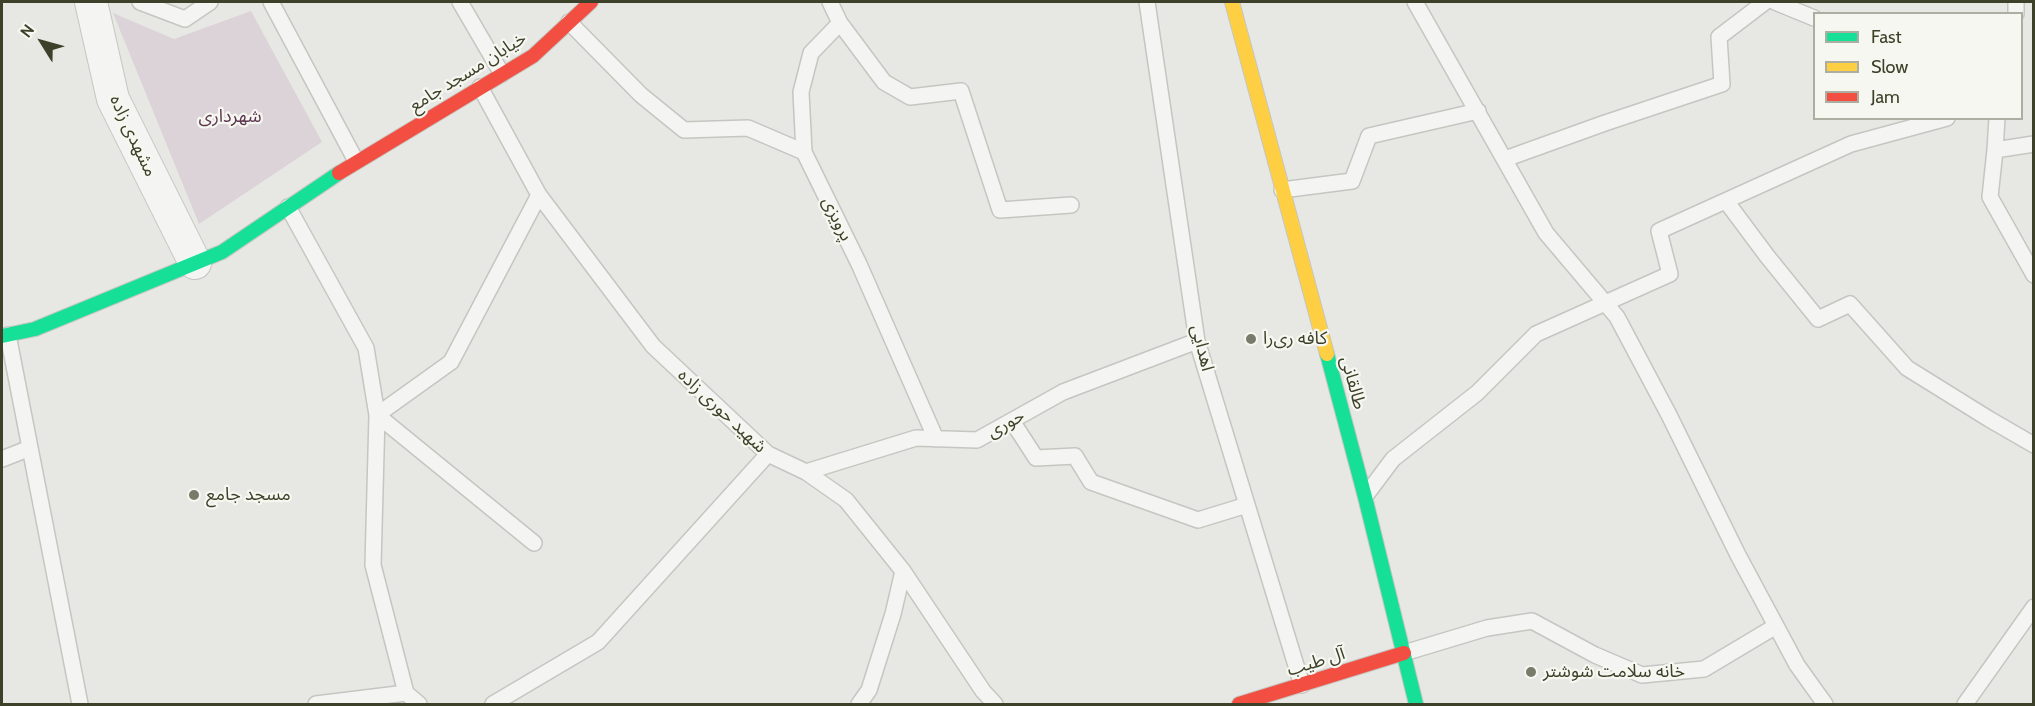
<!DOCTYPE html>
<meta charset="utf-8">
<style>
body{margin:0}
#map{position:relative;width:2035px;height:706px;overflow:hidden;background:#e7e8e3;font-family:Cabin,sans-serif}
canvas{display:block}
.frame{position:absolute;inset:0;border:3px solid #3d4129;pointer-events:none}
.legend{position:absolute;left:1813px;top:12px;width:210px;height:108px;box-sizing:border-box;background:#f6f7f1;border:2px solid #acaea1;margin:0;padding:8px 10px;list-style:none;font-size:18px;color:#3d4129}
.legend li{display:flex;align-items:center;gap:12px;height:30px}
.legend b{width:30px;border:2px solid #acaea1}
.north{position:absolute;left:12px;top:12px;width:60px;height:60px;-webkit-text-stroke:4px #f6f7f1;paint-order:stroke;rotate:307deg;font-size:16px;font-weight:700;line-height:24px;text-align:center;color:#3d4129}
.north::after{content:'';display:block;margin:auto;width:21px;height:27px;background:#3d4129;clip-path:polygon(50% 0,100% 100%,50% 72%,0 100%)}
</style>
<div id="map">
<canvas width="2035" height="706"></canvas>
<div class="frame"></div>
<ul class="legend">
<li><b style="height:8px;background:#16e098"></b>Fast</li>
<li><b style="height:8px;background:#ffcf43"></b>Slow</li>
<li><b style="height:8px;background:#f24e42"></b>Jam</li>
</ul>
<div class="north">N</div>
</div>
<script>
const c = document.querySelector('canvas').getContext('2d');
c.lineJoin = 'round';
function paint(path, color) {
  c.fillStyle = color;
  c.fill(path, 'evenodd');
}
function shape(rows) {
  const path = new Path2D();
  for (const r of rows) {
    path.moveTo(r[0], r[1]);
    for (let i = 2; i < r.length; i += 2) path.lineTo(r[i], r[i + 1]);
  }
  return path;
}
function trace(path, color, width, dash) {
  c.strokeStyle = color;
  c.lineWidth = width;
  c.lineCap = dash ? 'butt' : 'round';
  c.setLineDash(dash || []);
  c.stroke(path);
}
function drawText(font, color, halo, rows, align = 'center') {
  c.font = font + ' Cabin,"Noto Sans Arabic",sans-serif';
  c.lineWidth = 4.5;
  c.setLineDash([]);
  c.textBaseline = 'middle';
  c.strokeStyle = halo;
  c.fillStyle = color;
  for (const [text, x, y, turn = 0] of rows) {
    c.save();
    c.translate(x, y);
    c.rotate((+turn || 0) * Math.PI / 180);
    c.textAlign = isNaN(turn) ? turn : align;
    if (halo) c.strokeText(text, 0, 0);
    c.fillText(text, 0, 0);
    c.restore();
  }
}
const green = shape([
 [251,11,322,142,199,224,113,13,174,39]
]);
const lane = shape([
 [140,2,185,19,210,2],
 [271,2,356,161],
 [460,2,502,74],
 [830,2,840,23,811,53,801,92,804,152,859,264,936,439],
 [1147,2,1197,341,1302,685],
 [1415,2,1546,233,1617,317,1669,415,1738,555,1797,665,1825,704],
 [1775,2,1814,18],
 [2016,2,2016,14],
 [569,22,641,95,684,130,748,128,804,152],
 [840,23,884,82,910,97,961,91,1000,210,1071,205],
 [480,87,539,195,653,346,768,454,806,472,846,500,903,571,983,691,995,704],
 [1997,118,1995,150,2034,144],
 [1995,150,1990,197,2034,275],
 [1505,159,1605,123,1722,84,1719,37,1765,2],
 [1282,190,1352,181,1369,136,1478,111],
 [1726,201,1767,256,1818,319,1850,304,1907,368,1989,419,2034,445],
 [288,207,366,348,377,415,373,565,406,693],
 [8,335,80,704],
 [1012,421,1036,458,1075,456,1091,482,1198,520,1247,505],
 [2,459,30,448],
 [806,472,916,438,977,440,1063,392,1197,341],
 [1366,495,1393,459,1477,393,1536,334,1670,274,1659,231,1851,144,1947,118],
 [534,543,377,415,451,362,539,195],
 [1404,653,1487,628,1532,621,1595,655,1642,675,1704,669,1776,626],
 [406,693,419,704],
 [316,704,406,693],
 [493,704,598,642,768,454],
 [859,704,869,690,893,614,903,571],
 [1965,704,2034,607]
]);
const street = shape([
 [91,2,113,99,195,263]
]);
const fast = shape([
 [2,336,35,329,222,252,339,173],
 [1327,354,1365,497,1416,704]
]);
const slow = shape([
 [1232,2,1327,354]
]);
const jam = shape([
 [339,173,533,56,591,2],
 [1239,704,1404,653]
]);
const markers = [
 [1251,339,6,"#787b6a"],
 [194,495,6,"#787b6a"],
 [1531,672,6,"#787b6a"]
];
const streetNames = [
 ["خیابان مسجد جامع",468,72,-32],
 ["مشهدی زاده",133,136,65],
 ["پرویزی",837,219,64],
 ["اهدایی",1202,348,76],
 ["طالقانی",1353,383,75],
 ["شهید حوری زاده",722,411,43],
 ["حوری",1006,424,-29],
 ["آل طیب",1316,662,-17]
];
const parkNames = [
 ["شهرداری",230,117]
];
const poiNames = [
 ["کافه‌ ری‌را",1263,339],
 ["مسجد جامع",206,495],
 ["خانه سلامت شوشتر",1543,672]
];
paint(green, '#dcd3d8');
trace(lane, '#c5c6c1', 18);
trace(street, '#c5c6c1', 34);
trace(fast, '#c5c6c1', 16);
trace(slow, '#c5c6c1', 16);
trace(jam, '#c5c6c1', 16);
trace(lane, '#f4f5f2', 15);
trace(street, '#f4f5f2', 32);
trace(fast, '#16e098', 14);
trace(slow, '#ffcf43', 14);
trace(jam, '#f24e42', 14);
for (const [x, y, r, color] of markers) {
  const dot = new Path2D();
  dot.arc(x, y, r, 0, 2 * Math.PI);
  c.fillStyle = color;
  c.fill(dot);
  trace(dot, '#f6f7f1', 2);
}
drawText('18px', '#3d4129', '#f6f7f1', streetNames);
drawText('18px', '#5d3750', '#f6f7f1', parkNames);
drawText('18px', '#3d4129', '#f6f7f1', poiNames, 'left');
</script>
